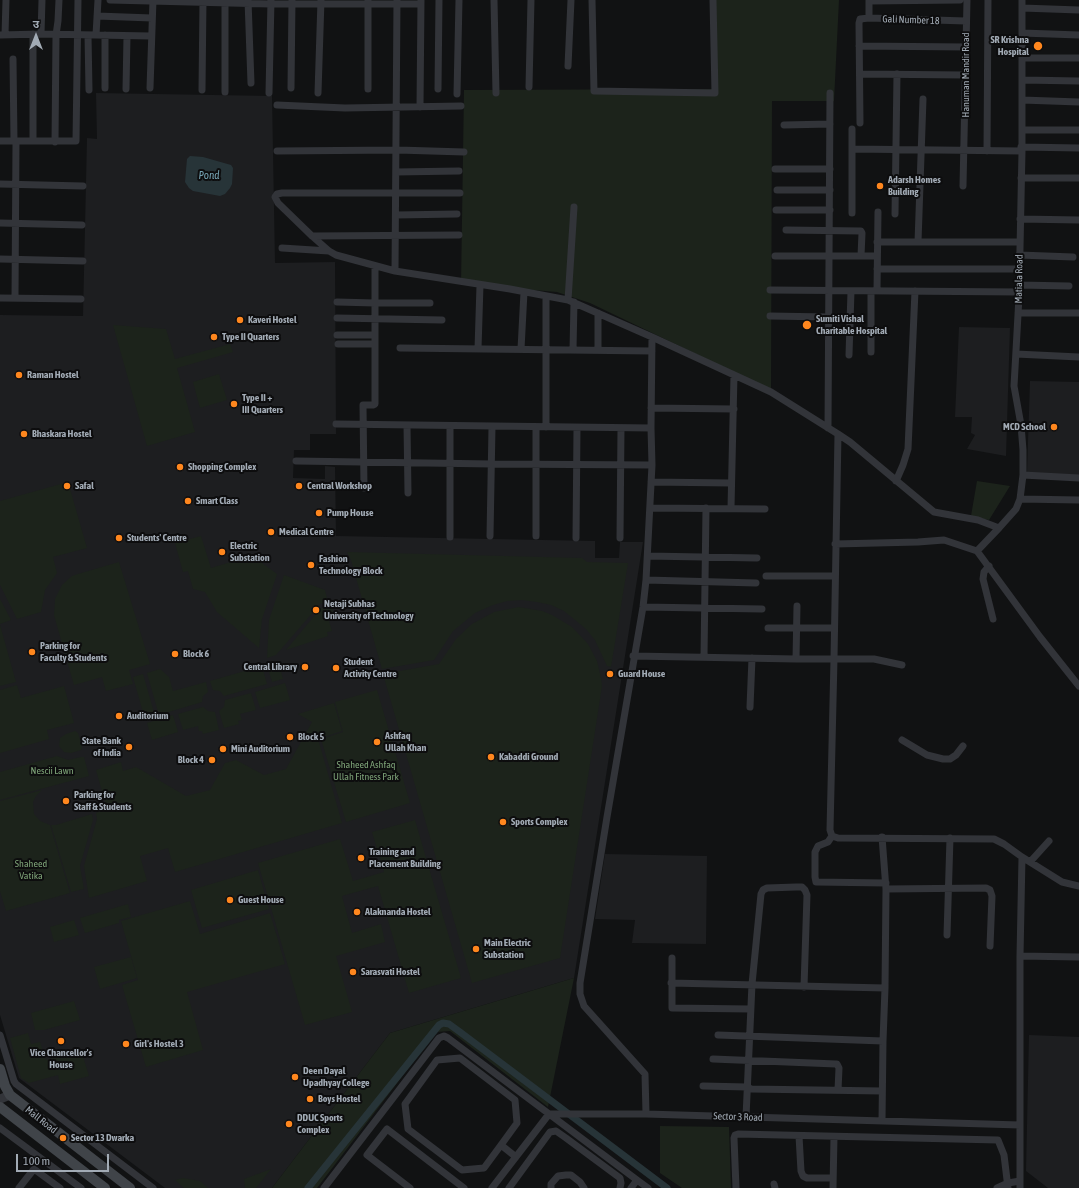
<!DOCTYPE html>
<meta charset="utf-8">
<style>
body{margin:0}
#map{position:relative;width:1079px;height:1188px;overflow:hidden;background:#111213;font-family:"Asap Condensed","Noto Sans Devanagari",sans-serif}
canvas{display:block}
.north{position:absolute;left:16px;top:16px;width:40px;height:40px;-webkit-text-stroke:3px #0d0d0e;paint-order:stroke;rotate:0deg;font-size:11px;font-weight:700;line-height:16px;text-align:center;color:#a2abb5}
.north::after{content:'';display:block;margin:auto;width:14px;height:18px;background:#a2abb5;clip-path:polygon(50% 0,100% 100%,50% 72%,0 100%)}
.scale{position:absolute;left:16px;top:1154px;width:93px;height:18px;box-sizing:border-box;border:2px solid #a2abb5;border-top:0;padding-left:5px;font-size:12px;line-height:14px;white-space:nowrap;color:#a2abb5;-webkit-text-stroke:3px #0d0d0e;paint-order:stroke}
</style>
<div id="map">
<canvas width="1079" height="1188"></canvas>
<div class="north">उ</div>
<div class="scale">100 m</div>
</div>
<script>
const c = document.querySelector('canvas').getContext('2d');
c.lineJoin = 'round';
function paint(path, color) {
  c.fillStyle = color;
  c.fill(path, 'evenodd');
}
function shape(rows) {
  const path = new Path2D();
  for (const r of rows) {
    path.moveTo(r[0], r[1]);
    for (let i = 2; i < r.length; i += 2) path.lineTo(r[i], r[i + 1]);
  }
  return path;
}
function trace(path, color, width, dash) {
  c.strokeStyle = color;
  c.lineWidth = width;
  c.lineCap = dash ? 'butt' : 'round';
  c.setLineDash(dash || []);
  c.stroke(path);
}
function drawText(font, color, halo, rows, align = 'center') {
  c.font = font + ' "Asap Condensed",sans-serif';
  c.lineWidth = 4;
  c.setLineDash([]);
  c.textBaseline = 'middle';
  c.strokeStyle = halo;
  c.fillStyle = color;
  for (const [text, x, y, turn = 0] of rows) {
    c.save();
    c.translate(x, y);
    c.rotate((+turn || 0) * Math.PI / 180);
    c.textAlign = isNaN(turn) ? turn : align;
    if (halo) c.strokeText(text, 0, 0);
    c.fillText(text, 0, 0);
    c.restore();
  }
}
const built = shape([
 [96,93,272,96,275,263,335,262,336,434,310,434,310,450,294,450,293,478,325,479,325,466,335,467,336,536,595,541,595,558,619,558,620,542,643,542,574,978,390,1033,272,1188,165,1188,19,1078,0,1015,0,315,83,316,87,138,97,139],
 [959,327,1010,328,1006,456,967,449,975,435,971,433,972,417,955,417],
 [1030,381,1079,382,1079,476,1027,473],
 [605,854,707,856,706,944,632,943,635,920,595,919],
 [1029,1035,1079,1037,1079,1188,1048,1188,1026,1171]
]);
const green = shape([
 [714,0,839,0,834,101,772,101,771,390,590,303,557,292,461,284,464,90,715,89],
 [113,325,166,329,175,359,230,344,233,352,177,368,195,432,147,446],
 [219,374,227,400,200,408,193,382],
 [977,481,1010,486,989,520,971,516],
 [68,482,87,548,53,557,57,573,45,590,41,612,17,619,0,585,0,501],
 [201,536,211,568,254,555,262,563,277,574,262,619,259,648,217,612,205,592,193,589,188,571,183,572,175,543],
 [347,552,582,558,587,562,628,563,611,667,607,666,595,640,586,629,574,619,564,611,551,605,537,602,522,600,507,601,493,605,475,613,453,631,434,660,382,669,351,560],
 [119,562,150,664,129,670,133,684,106,691,102,677,74,685,54,615,55,599,62,585,72,576,78,574],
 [284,575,325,590,328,602,320,604,276,655,267,658,269,620],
 [0,599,11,620,0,624],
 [331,606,335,619,329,621,332,631,327,632,328,636,286,650,321,608],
 [519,607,542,611,552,615,572,627,588,644,597,661,601,678,602,686,560,958,472,983,383,674,439,664,456,639,472,624,494,612],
 [0,625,16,682,0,686],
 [278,661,283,679,272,682,267,665],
 [262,666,267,684,224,696,220,691,213,690,210,681],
 [160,669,169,677,173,691,206,682,208,692,203,696,202,702,159,715,147,673],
 [143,674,155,716,145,719,133,677],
 [285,683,290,700,260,708,255,692],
 [17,685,21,698,64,686,74,723,47,730,49,739,0,753,0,690],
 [377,690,410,803,346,822,321,739,343,732,335,702],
 [251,693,256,710,240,714,242,720,238,721,239,724,224,728,219,711,224,707,225,700],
 [334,703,342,731,318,739,342,823,175,872,168,848,140,856,147,881,89,898,84,866,97,819,96,813,107,809,96,770,121,762,123,771,136,767,186,796,210,790,225,763,236,760,264,775,286,769,312,722,298,714],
 [203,707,208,711,215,712,219,730,203,734,202,731,199,731,198,726,183,730,178,714],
 [173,715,178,732,152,740,147,723],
 [75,731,78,733,82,747,81,750,71,753,64,752,59,746,60,738,66,734],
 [57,756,68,760,81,757,84,757,89,776,0,800,0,772],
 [42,790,36,796,33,802,34,814,40,821,50,825,70,893,6,911,0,891,0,801],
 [92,814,93,820,80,866,84,889,71,892,51,825,56,825],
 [415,820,461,978,409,993,378,886,342,896,352,933,381,924,385,942,336,956,352,1012,305,1025,258,863,340,839,353,881,384,872,372,832],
 [258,870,269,909,202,928,191,890],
 [190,901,200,934,270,913,285,964,187,992,203,1050,146,1067,122,985,138,980,121,921],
 [128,904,131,917,119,920,119,923,85,933,80,918],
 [74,920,79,935,54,942,50,927],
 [131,957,137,978,100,989,94,967],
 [574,978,548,1107,450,1031,436,1032,317,1188,272,1188,390,1033],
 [74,1001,80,1020,44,1030,35,1030,31,1013],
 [28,1033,31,1044,40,1042,46,1060,81,1050,89,1076,60,1084,58,1075,29,1083,21,1078,10,1038],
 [660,1126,729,1127,731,1188,682,1188,660,1173],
 [271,1169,256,1188,245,1188,244,1179],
 [183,1178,200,1181,208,1188,184,1188,175,1180]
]);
const water = shape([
 [190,156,203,157,231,165,233,168,232,184,230,188,225,194,220,196,193,191,189,188,185,182,187,159]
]);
const canal = shape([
 [308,1188,439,1025,443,1023,449,1024,460,1032,667,1188]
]);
const minor = shape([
 [110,0,270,4,420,4],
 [248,0,251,83],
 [494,0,496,93],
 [592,0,594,91,715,93,713,0],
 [869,0,869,18],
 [869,1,960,0],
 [1022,8,1079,10],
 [97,16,152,18],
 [1022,33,1079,35],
 [41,34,42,0],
 [0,35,41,34,151,36],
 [5,35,6,0],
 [88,35,89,90],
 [96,35,98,0],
 [105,35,105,88],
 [859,46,966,47],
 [1022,58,1079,58],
 [13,59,14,141],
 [568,66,571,0],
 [860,74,965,75],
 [1022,80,1079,81],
 [529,87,531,0],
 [150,88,153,0],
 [291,88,292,0],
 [126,89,127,36],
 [368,89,368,0],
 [438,89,439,0],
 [202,90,203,0],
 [225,92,225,0],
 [269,93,271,0],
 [318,93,321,0],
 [457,94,459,0],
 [1022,100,1079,102],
 [277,105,345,108,461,106],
 [420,107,421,0],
 [860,123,859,23,860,19,869,18,966,21],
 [784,125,830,124],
 [1022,130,1079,130],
 [0,141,76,141,78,0],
 [33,141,33,34],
 [55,142,56,35,58,21,59,0],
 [1021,147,1079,148],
 [852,149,1022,151],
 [277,151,398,150,464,152],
 [987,151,988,0],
 [775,169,830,169],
 [396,172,459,171],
 [1021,178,1079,178],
 [0,184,83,186],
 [963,186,967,0],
 [777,190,830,190],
 [460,193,282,193,277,194,275,197,278,203,312,236,329,251,336,255,395,271,510,289,568,300,652,337,771,392,838,434,850,442,934,512,978,520,999,528,1016,509,1020,499,1023,475,1023,450,1021,425,1014,386,1019,297,1022,151,1022,0],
 [776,210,830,210],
 [852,213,852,129],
 [895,214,897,74],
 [396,215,457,214],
 [1020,219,1079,220],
 [0,223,82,225],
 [786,230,861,231,862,233,861,256],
 [312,236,459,235],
 [877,242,1020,242],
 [918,242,923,99],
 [282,248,329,251],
 [1019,255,1073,257],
 [775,256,877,256],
 [0,259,83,261],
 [877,269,1019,269],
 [395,271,397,0],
 [1019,285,1069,286],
 [770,290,1019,292],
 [877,291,878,212],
 [0,298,81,299],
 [15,298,16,141],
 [568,300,574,207],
 [337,302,375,303,430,303],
 [1018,313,1079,313],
 [770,316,828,317],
 [337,318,442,320],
 [337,335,375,335],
 [338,344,375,344],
 [400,348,652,351],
 [478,349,480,285],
 [521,349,524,292],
 [573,350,574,302],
 [598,350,598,313],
 [871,352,871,291],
 [1016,354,1079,357],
 [849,355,851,291],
 [651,408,734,409],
 [336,424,651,428],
 [407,425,408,493],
 [450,426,450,537],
 [546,427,546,296],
 [828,428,830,93],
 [838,434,834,659,830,830,832,836,838,838,994,839,1004,844,1022,857,1062,882,1079,886],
 [296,461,492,464,652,465],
 [1023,475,1079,478],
 [896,481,903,465,908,449,915,291],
 [651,482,731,483],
 [364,488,363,405,373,405,375,404,375,266],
 [1020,499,1079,500],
 [650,508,765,509],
 [731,508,734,375],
 [490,536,492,427],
 [536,536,536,427],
 [576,538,577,428],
 [620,538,621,428],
 [835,544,918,542,944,540,977,551,999,528],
 [977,551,1040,637,1079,686],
 [648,556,757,558],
 [989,566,984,572,983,579,993,619],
 [766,576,835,576],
 [646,580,756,583],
 [643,607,762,609],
 [768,628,834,628],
 [633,656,796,659,874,659,902,665],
 [704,657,706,508],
 [796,659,797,606],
 [750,707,752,658],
 [902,740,927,755,943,759,950,759,956,755,963,746],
 [832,836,828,842,818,846,815,852,815,877,816,882,886,883],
 [1030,862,1049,841],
 [886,889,986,888,990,890,992,896,990,946],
 [947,935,950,838],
 [1020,956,1079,957],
 [672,958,672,1008,750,1009],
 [671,983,885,988],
 [0,1035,14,1081,16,1084,153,1188],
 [718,1035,883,1041],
 [713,1059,836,1064,837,1064,839,1068,838,1090],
 [703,1086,747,1087,751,1089,882,1091],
 [646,1114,645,1074,584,1006,580,994,580,983,607,817,643,607,646,580,652,465,651,428,652,337],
 [746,1117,752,984,761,894,763,890,767,888,796,887,802,887,805,890,807,895,804,987],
 [882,1121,883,1041,885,988,886,889,882,837],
 [0,1128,81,1188],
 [799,1136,801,1171,803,1176,807,1178,833,1178],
 [501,1145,517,1123,515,1100,460,1058,437,1060,405,1104,408,1129,462,1170,484,1168,501,1145,516,1157],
 [774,1184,775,1188],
 [19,1188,34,1169,60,1188],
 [324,1188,439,1038,444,1036,448,1038,637,1180],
 [410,1188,367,1155,387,1129,464,1188],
 [492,1188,549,1114,646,1114,1020,1125],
 [509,1188,550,1132,556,1131,566,1138,620,1178,621,1183,620,1188],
 [551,1188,551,1184,558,1176,566,1175,571,1175,580,1182,584,1188],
 [631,1188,637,1180,648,1188],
 [736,1188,734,1138,735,1135,738,1134,998,1140,1004,1155,1008,1188],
 [833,1188,834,1137],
 [997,1188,1008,1183,1020,1181],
 [1020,1188,1020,956,1022,857]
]);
const tertiary = shape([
 [0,1099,10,1095]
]);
const secondary = shape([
 [0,1069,5,1086,10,1095,130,1188],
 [0,1107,105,1188]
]);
const markers = [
 [1038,46,5,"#ff871e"],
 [880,186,4,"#ff871e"],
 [240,320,4,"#ff871e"],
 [807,325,5,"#ff871e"],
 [214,337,4,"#ff871e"],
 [19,375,4,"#ff871e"],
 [234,404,4,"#ff871e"],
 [1054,427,4,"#ff871e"],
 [24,434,4,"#ff871e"],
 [180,467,4,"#ff871e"],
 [67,486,4,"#ff871e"],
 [299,486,4,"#ff871e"],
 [188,501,4,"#ff871e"],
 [319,513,4,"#ff871e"],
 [271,532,4,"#ff871e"],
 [119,538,4,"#ff871e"],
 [222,552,4,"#ff871e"],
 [311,565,4,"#ff871e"],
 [316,610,4,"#ff871e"],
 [32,652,4,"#ff871e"],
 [175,654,4,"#ff871e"],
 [305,667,4,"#ff871e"],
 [336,668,4,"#ff871e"],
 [610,674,4,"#ff871e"],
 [119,716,4,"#ff871e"],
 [290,737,4,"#ff871e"],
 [377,742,4,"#ff871e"],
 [129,747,4,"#ff871e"],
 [223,749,4,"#ff871e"],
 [491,757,4,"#ff871e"],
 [212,760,4,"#ff871e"],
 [66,801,4,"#ff871e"],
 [503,822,4,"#ff871e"],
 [361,858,4,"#ff871e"],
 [230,900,4,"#ff871e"],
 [357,912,4,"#ff871e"],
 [476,949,4,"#ff871e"],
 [353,972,4,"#ff871e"],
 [61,1041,4,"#ff871e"],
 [126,1044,4,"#ff871e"],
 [295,1077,4,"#ff871e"],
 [310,1099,4,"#ff871e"],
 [289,1124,4,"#ff871e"],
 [63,1138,4,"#ff871e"]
];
const streetNames = [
 ["Gali Number 18",911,20,2],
 ["Hanuman Mandir Road",966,75,-90],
 ["Matiala Road",1019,279,-89],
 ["Sector 3 Road",738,1117,2],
 ["Mall Road",41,1120,38]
];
const poiNames = [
 ["SR Krishna",1029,40,"right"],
 ["Hospital",1029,52,"right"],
 ["Adarsh Homes",888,180],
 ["Building",888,192],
 ["Sumiti Vishal",816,319],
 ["Charitable Hospital",816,331],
 ["Kaveri Hostel",248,320],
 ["Type II Quarters",222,337],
 ["Raman Hostel",27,375],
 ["Type II +",242,398],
 ["III Quarters",242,410],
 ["MCD School",1046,427,"right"],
 ["Bhaskara Hostel",32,434],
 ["Shopping Complex",188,467],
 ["Safal",75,486],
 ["Central Workshop",307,486],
 ["Smart Class",196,501],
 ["Pump House",327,513],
 ["Medical Centre",279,532],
 ["Students' Centre",127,538],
 ["Electric",230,546],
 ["Substation",230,558],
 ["Fashion",319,559],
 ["Technology Block",319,571],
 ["Netaji Subhas",324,604],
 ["University of Technology",324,616],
 ["Parking for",40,646],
 ["Faculty & Students",40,658],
 ["Block 6",183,654],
 ["Student",344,662],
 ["Activity Centre",344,674],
 ["Central Library",297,667,"right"],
 ["Guard House",618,674],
 ["Auditorium",127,716],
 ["Ashfaq",385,736],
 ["Ullah Khan",385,748],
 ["Block 5",298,737],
 ["State Bank",121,741,"right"],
 ["of India",121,753,"right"],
 ["Mini Auditorium",231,749],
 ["Kabaddi Ground",499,757],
 ["Block 4",204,760,"right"],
 ["Parking for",74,795],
 ["Staff & Students",74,807],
 ["Sports Complex",511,822],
 ["Training and",369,852],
 ["Placement Building",369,864],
 ["Guest House",238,900],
 ["Alaknanda Hostel",365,912],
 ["Main Electric",484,943],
 ["Substation",484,955],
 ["Sarasvati Hostel",361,972],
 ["Girl's Hostel 3",134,1044],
 ["Vice Chancellor's",61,1053,"center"],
 ["House",61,1065,"center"],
 ["Deen Dayal",303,1071],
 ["Upadhyay College",303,1083],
 ["Boys Hostel",318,1099],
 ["DDUC Sports",297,1118],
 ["Complex",297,1130],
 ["Sector 13 Dwarka",71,1138]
];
const parkNames = [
 ["Shaheed Ashfaq",366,765],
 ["Ullah Fitness Park",366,777],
 ["Nescii Lawn",52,771],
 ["Shaheed",31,864],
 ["Vatika",31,876]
];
const waterNames = [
 ["Pond",209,176]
];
paint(built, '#1d1e20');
paint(green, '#1c231b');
paint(water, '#273438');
trace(canal, '#273438', 7);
trace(minor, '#323439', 7);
trace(tertiary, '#323439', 9);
trace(secondary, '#404449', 10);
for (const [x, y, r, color] of markers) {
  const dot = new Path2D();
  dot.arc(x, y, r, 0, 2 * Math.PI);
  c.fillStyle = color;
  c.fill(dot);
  trace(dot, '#0d0d0e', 1.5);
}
drawText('10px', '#a2abb5', '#0d0d0e', streetNames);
drawText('bold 10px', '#a2abb5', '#0d0d0e', poiNames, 'left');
drawText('10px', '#7da277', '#0d0d0e', parkNames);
drawText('italic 11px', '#75a3b3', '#0d0d0e', waterNames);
</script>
